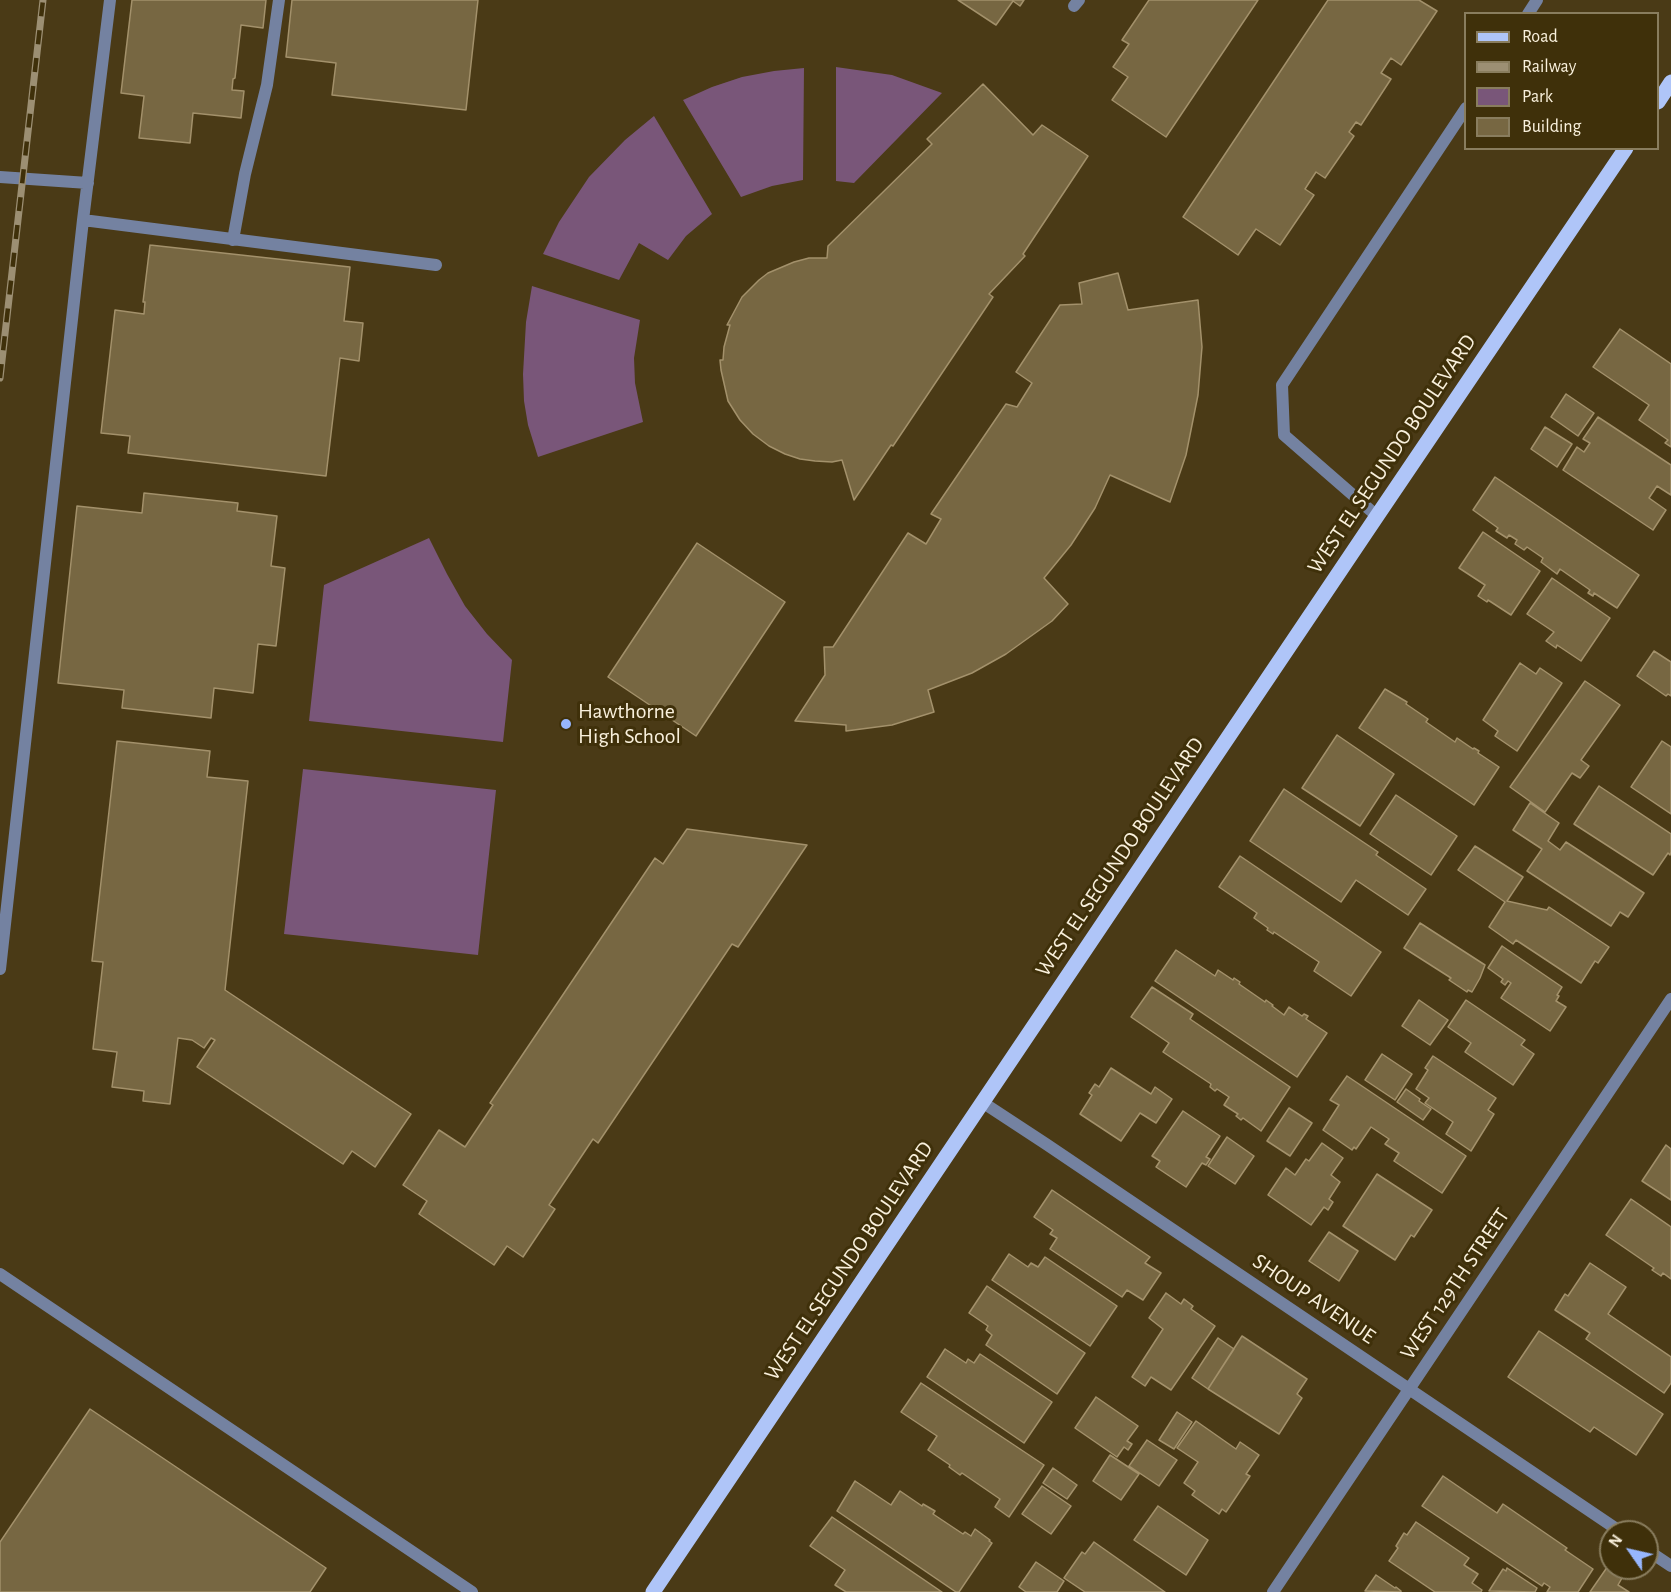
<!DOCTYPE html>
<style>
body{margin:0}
#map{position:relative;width:1671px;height:1592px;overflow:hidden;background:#4a3a16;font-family:"Alegreya Sans",sans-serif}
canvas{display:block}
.legend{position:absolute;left:1464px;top:12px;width:195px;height:138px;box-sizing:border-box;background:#3f300a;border:2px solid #897d5e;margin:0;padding:8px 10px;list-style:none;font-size:18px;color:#f9f0dc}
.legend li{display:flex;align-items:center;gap:12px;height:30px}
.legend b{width:30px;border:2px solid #897d5e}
.north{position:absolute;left:1599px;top:1520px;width:60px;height:60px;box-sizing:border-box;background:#3f300a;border:2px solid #897d5e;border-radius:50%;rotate:304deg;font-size:16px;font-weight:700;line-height:24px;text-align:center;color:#f9f0dc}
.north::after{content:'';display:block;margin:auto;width:21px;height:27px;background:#97b6fd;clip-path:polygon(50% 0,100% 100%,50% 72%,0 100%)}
</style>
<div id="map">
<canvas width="1671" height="1592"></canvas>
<ul class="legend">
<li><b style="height:8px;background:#afc5f8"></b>Road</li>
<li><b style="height:8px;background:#9c8f73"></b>Railway</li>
<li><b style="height:16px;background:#795679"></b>Park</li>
<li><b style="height:16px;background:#776742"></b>Building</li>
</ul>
<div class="north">N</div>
</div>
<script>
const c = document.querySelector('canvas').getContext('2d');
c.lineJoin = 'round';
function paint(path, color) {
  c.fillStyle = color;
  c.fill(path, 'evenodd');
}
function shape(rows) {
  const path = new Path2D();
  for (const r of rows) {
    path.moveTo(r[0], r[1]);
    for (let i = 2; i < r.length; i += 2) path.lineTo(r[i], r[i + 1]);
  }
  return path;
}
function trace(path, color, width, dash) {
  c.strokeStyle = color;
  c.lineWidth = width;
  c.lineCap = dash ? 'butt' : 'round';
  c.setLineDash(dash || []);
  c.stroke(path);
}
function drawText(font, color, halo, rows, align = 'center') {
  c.font = font + ' "Alegreya Sans",sans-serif';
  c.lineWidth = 6;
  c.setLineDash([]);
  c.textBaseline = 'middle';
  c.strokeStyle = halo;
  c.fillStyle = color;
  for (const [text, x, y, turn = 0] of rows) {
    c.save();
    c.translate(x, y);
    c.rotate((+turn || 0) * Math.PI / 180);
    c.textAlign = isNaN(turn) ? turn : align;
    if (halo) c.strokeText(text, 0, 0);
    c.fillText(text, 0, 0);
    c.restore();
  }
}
const green = shape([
 [836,67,892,75,942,93,854,183,836,181],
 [804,68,803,180,772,186,741,197,683,100,712,87,742,77,774,71],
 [654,116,712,214,686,236,668,260,639,243,619,280,543,254,559,222,589,177,625,140],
 [532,286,640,320,634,358,635,383,643,422,538,457,528,425,524,401,523,374,526,322],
 [429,538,447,574,465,606,487,634,512,660,503,742,309,721,324,585],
 [303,769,496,790,478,955,284,934]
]);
const building = shape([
 [132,0,266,0,263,28,241,25,235,78,233,79,232,90,244,91,241,118,193,113,190,143,139,138,144,96,121,93,132,0],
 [292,0,478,0,466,110,332,95,336,63,286,57,292,0],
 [958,0,1024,0,1020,6,1013,1,996,25,958,0],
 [1149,0,1258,0,1166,137,1112,100,1128,77,1113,67,1129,44,1122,40,1149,0],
 [1328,0,1419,0,1437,11,1401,65,1391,58,1381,73,1391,79,1361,125,1356,122,1349,132,1354,136,1325,178,1316,172,1305,189,1314,195,1280,245,1256,229,1238,255,1183,217,1328,0],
 [983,84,1033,135,1042,125,1088,156,1023,254,1025,256,989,294,993,297,893,446,891,445,854,500,842,460,832,462,815,461,800,459,785,454,769,446,753,434,740,420,728,401,721,370,720,360,723,360,724,347,730,325,727,325,742,297,759,280,768,273,794,262,809,258,827,258,828,246,932,144,927,139,983,84],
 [150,245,350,267,344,321,363,323,359,361,340,358,326,476,128,453,130,436,101,433,115,310,144,314,145,302,143,302,150,245],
 [1118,273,1128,310,1198,300,1202,347,1198,395,1186,455,1170,502,1110,475,1095,508,1071,545,1044,578,1068,604,1052,621,1006,654,972,673,928,690,934,712,892,725,846,731,846,725,795,721,825,675,824,647,833,647,908,533,926,544,941,519,931,514,1006,404,1017,407,1032,383,1016,372,1060,305,1082,304,1079,283,1118,273],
 [1620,329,1671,364,1671,447,1665,443,1668,440,1639,420,1649,405,1593,367,1620,329],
 [1566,394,1594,413,1578,436,1551,417,1566,394],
 [1598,417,1671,465,1671,495,1657,486,1649,498,1666,510,1653,530,1563,470,1577,447,1584,452,1590,443,1583,439,1598,417],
 [1545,427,1572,444,1557,467,1531,449,1545,427],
 [1495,477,1639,575,1617,608,1594,593,1593,596,1588,593,1590,590,1560,569,1557,574,1541,562,1543,558,1527,547,1524,550,1515,544,1517,540,1509,535,1507,538,1496,531,1498,528,1473,510,1495,477],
 [144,493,238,503,237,511,277,516,271,566,285,568,276,646,258,644,253,693,214,688,211,718,122,708,124,690,58,683,77,506,142,513,144,493],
 [1483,532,1540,571,1511,615,1488,600,1487,602,1478,596,1485,585,1459,568,1483,532],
 [697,543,785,602,696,736,608,677,697,543],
 [1552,578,1610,618,1581,661,1557,645,1556,648,1546,641,1554,632,1527,614,1552,578],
 [1654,651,1671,662,1671,696,1668,694,1666,696,1637,676,1654,651],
 [1520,663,1536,674,1540,668,1562,683,1517,751,1495,736,1498,731,1483,720,1520,663],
 [1585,681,1620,705,1581,760,1589,766,1580,778,1572,773,1545,812,1510,787,1585,681],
 [1385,689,1407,702,1406,704,1428,719,1426,722,1455,742,1457,738,1473,749,1474,748,1479,751,1478,753,1499,767,1474,805,1359,728,1385,689],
 [1337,735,1394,774,1360,826,1302,788,1337,735],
 [117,741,210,751,207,777,248,781,225,990,411,1114,375,1167,352,1151,343,1164,197,1067,215,1040,211,1038,204,1048,192,1040,178,1038,170,1104,143,1101,144,1091,112,1087,117,1052,93,1049,103,962,92,961,117,741],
 [1662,741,1671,747,1671,814,1631,787,1662,741],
 [1599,786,1671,834,1671,852,1670,855,1668,853,1653,875,1574,824,1599,786],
 [1284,789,1378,852,1376,855,1426,889,1408,915,1356,880,1341,902,1250,841,1284,789],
 [1396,795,1457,836,1431,875,1370,834,1396,795],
 [1530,803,1559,823,1548,841,1560,850,1566,842,1644,893,1628,917,1620,912,1611,926,1527,871,1542,849,1513,830,1530,803],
 [687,829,807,845,738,947,732,944,598,1143,593,1139,549,1205,555,1209,523,1257,507,1246,494,1265,419,1214,427,1201,403,1185,439,1130,465,1147,493,1105,490,1103,655,858,663,864,687,829],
 [1475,846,1523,877,1507,901,1547,910,1549,907,1609,947,1598,963,1595,961,1581,983,1516,940,1513,944,1489,927,1505,902,1458,870,1475,846],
 [1240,856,1381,952,1351,996,1314,971,1319,962,1274,932,1273,934,1267,930,1268,928,1254,918,1257,913,1219,887,1240,856],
 [1420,923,1485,965,1480,978,1472,992,1468,990,1467,992,1449,980,1451,978,1404,948,1420,923],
 [1502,946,1562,987,1557,995,1559,996,1556,1001,1566,1007,1550,1031,1501,998,1511,983,1508,981,1505,985,1501,982,1503,979,1488,968,1502,946],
 [1176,950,1215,976,1218,970,1233,980,1234,978,1240,982,1239,984,1265,1002,1266,1000,1273,1005,1272,1006,1284,1015,1289,1007,1302,1016,1304,1014,1308,1016,1306,1019,1327,1033,1297,1077,1155,981,1176,950],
 [1152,987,1193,1014,1190,1019,1290,1087,1261,1131,1243,1118,1241,1120,1236,1116,1238,1114,1224,1105,1229,1097,1217,1089,1215,1091,1210,1087,1211,1084,1163,1052,1169,1043,1131,1017,1152,987],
 [1419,1000,1448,1020,1430,1045,1402,1026,1419,1000],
 [1466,1000,1525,1040,1521,1045,1534,1054,1513,1085,1465,1052,1471,1043,1448,1027,1466,1000],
 [1382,1054,1412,1074,1395,1100,1365,1080,1382,1054],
 [1433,1056,1496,1098,1488,1110,1494,1114,1471,1151,1446,1134,1453,1122,1425,1103,1429,1098,1416,1089,1428,1070,1425,1068,1433,1056],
 [1111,1068,1151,1094,1155,1087,1172,1099,1156,1123,1140,1113,1121,1141,1080,1114,1092,1095,1089,1093,1095,1084,1099,1087,1111,1068],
 [1347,1076,1466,1156,1442,1193,1394,1161,1399,1153,1385,1144,1389,1139,1371,1127,1356,1149,1354,1147,1352,1150,1323,1130,1339,1105,1330,1100,1347,1076],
 [1406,1089,1420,1099,1419,1101,1431,1109,1423,1120,1397,1102,1406,1089],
 [1289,1108,1312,1123,1290,1156,1267,1141,1289,1108],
 [1183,1111,1220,1136,1206,1157,1210,1159,1206,1165,1202,1163,1186,1187,1156,1167,1160,1161,1152,1156,1183,1111],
 [1227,1137,1254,1156,1235,1184,1208,1166,1227,1137],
 [1322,1143,1343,1158,1331,1175,1340,1182,1329,1199,1333,1202,1328,1210,1324,1207,1311,1225,1268,1195,1286,1168,1295,1175,1306,1159,1309,1161,1322,1143],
 [1666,1145,1671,1149,1671,1200,1642,1181,1666,1145],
 [1377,1174,1432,1210,1414,1237,1411,1235,1395,1260,1343,1226,1377,1174],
 [1052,1190,1150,1257,1145,1263,1161,1273,1143,1300,1127,1290,1122,1297,1050,1249,1057,1238,1050,1234,1053,1230,1034,1217,1052,1190],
 [1631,1199,1671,1227,1671,1279,1663,1273,1661,1276,1652,1270,1654,1268,1606,1235,1631,1199],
 [1329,1232,1358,1251,1339,1281,1309,1261,1329,1232],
 [1009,1254,1028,1267,1031,1263,1038,1267,1045,1257,1117,1306,1090,1346,992,1280,1009,1254],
 [1590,1263,1626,1287,1608,1314,1671,1357,1671,1383,1664,1393,1586,1339,1590,1333,1555,1310,1565,1294,1568,1296,1590,1263],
 [987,1286,1085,1353,1057,1394,986,1345,992,1335,986,1330,988,1326,969,1313,987,1286],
 [1166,1293,1181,1304,1184,1299,1193,1306,1191,1309,1215,1326,1171,1390,1151,1377,1145,1386,1132,1377,1163,1329,1149,1318,1166,1293],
 [1539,1331,1663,1414,1636,1455,1594,1427,1590,1432,1508,1377,1539,1331],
 [1242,1336,1307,1379,1297,1394,1302,1398,1279,1434,1208,1389,1242,1336],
 [1218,1338,1234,1349,1208,1389,1192,1378,1218,1338],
 [945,1349,966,1363,968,1359,974,1363,980,1354,1052,1402,1024,1443,927,1377,945,1349],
 [921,1383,1044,1465,1009,1517,995,1507,1000,1499,962,1473,960,1475,949,1467,950,1465,928,1450,937,1436,901,1412,921,1383],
 [1096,1397,1138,1426,1127,1441,1132,1444,1128,1450,1124,1447,1117,1457,1075,1428,1096,1397],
 [90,1409,326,1568,310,1592,0,1592,0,1542,90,1409],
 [1177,1412,1192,1422,1174,1449,1159,1440,1177,1412],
 [1196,1421,1236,1449,1240,1442,1259,1455,1246,1474,1250,1476,1226,1512,1222,1509,1219,1514,1192,1495,1195,1491,1184,1483,1198,1462,1177,1448,1196,1421],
 [1147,1440,1177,1460,1159,1486,1129,1466,1147,1440],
 [1110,1455,1139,1474,1121,1500,1093,1481,1110,1455],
 [1053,1468,1077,1485,1067,1499,1043,1483,1053,1468],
 [1443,1476,1497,1513,1503,1504,1567,1548,1565,1550,1593,1569,1578,1592,1547,1592,1550,1587,1544,1583,1542,1586,1422,1506,1443,1476],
 [855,1481,891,1505,900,1491,922,1506,923,1504,935,1511,933,1514,963,1534,965,1532,971,1536,975,1529,990,1540,989,1541,992,1543,959,1592,956,1592,837,1511,855,1481],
 [1042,1486,1071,1506,1051,1534,1022,1514,1042,1486],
 [1158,1506,1208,1540,1186,1575,1134,1540,1158,1506],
 [832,1517,942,1592,846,1592,835,1585,845,1570,810,1546,832,1517],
 [1416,1522,1469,1558,1464,1565,1478,1574,1472,1583,1482,1590,1481,1592,1435,1592,1389,1561,1398,1548,1396,1546,1404,1533,1407,1535,1416,1522],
 [1094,1542,1165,1592,1085,1592,1064,1578,1082,1552,1085,1554,1094,1542],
 [1036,1562,1064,1581,1057,1592,1026,1592,1019,1587,1036,1562],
 [1608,1566,1620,1573,1618,1576,1622,1578,1618,1585,1629,1592,1590,1592,1608,1566],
 [1507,1568,1537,1588,1535,1592,1489,1591,1503,1569,1506,1571,1507,1568],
 [1376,1575,1395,1588,1396,1587,1401,1591,1401,1592,1365,1591,1376,1575]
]);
const service = shape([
 [1074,6,1079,0],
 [1528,14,1537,0],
 [0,177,88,183],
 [83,220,436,265],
 [233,240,245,174,267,85,279,0],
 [1377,516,1284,435,1282,385,1466,108],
 [0,969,83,220,110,0],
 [0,1274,472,1592]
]);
const minor = shape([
 [982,1102,1046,1144,1621,1532],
 [1647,1550,1671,1566],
 [1273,1592,1671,999]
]);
const primary = shape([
 [1658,102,1671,82],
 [653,1592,1377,516,1626,148]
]);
const rail = shape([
 [0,378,43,0]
]);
const markers = [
 [566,724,6,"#97b6fd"]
];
const streetNames = [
 ["WEST EL SEGUNDO BOULEVARD",1392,454,-56],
 ["WEST EL SEGUNDO BOULEVARD",1120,857,-56],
 ["WEST EL SEGUNDO BOULEVARD",849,1261,-56],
 ["WEST 129TH STREET",1455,1284,-56],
 ["SHOUP AVENUE",1314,1299,34]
];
const poiNames = [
 ["Hawthorne",578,711],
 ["High School",578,736]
];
paint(green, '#795679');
paint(building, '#776742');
trace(building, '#a3916b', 1.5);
trace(service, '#7482a1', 12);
trace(minor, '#7482a1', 12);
trace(primary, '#afc5f8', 15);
trace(rail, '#9c8f73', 7);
trace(rail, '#3f300a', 4.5, [14]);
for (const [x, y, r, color] of markers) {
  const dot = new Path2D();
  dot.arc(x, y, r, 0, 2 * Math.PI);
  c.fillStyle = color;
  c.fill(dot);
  trace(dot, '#3f300a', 2);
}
drawText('22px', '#f9f0dc', '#3f300a', streetNames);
drawText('22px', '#f9f0dc', '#3f300a', poiNames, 'left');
</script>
